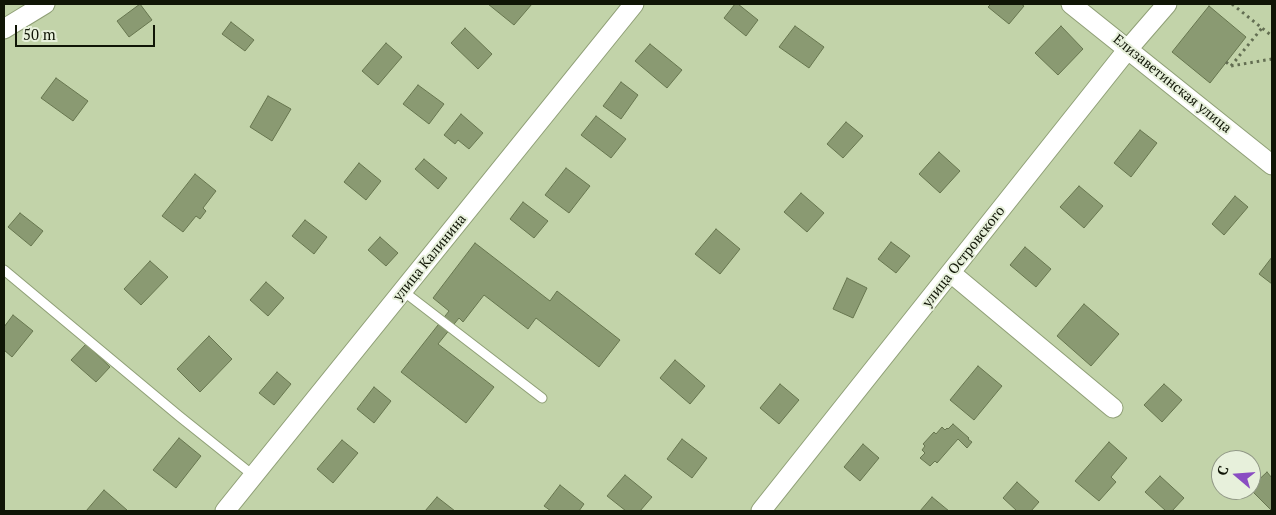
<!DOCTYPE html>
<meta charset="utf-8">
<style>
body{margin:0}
#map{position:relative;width:1276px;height:515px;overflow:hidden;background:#c2d3a9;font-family:"PT Serif",serif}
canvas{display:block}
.frame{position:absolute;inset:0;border:5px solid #101506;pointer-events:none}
.north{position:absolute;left:1211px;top:450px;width:50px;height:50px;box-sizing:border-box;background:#e7f0db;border:1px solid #919886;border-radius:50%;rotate:288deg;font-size:14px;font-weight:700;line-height:20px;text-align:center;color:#101506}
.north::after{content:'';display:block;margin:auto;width:18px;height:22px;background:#8a4dc2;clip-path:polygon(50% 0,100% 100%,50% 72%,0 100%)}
.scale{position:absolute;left:15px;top:25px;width:140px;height:22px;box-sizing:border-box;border:2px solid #101506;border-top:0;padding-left:6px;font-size:15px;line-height:18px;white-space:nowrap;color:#101506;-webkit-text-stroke:4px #e7f0db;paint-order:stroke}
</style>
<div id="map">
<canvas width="1276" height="515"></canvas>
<div class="frame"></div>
<div class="north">С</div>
<div class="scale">50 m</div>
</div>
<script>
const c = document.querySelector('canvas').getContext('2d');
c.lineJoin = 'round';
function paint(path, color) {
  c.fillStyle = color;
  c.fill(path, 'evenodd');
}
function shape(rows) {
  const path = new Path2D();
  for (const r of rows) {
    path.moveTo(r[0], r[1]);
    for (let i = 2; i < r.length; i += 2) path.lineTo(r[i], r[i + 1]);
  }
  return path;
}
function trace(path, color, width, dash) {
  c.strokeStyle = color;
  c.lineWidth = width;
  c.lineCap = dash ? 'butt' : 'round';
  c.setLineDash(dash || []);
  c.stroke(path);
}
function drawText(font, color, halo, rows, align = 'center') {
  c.font = font + ' "PT Serif",serif';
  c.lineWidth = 4;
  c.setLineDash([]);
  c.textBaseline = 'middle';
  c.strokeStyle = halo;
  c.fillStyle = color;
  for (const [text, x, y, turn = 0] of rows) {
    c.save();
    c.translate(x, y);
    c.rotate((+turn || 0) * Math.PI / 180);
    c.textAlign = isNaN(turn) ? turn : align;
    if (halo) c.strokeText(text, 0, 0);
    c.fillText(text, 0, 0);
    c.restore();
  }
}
const building = shape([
 [140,4,152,20,129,37,117,21,140,4],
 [488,4,532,4,514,25,488,4],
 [735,4,738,4,758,20,746,36,724,18,735,4],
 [991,4,1021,4,1024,6,1009,24,988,7,991,4],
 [1209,6,1246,37,1210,83,1172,52,1209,6],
 [231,22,254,40,245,51,222,34,231,22],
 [795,26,824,47,809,68,779,47,795,26],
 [1061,26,1083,49,1058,75,1035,53,1061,26],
 [465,28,492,54,478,69,451,43,465,28],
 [386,43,402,57,378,85,362,71,386,43],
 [650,44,682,70,667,88,635,61,650,44],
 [56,78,88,101,73,121,41,98,56,78],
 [621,82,638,95,621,119,603,106,621,82],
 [418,85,444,104,429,124,403,104,418,85],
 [268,96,291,109,272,141,250,127,268,96],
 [461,114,483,133,469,149,458,140,455,144,444,135,461,114],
 [596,116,626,139,611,158,581,135,596,116],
 [846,122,863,136,843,158,827,144,846,122],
 [1140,130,1157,143,1131,177,1114,163,1140,130],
 [939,152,960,171,940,193,919,174,939,152],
 [424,159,447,178,438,189,415,169,424,159],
 [359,163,381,181,366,200,344,182,359,163],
 [566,168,590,186,569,213,545,195,566,168],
 [195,174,216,191,203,208,206,211,200,219,196,216,183,232,162,216,195,174],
 [1079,186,1103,206,1084,228,1060,207,1079,186],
 [801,193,824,213,807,232,784,212,801,193],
 [1235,196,1248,207,1224,235,1212,224,1235,196],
 [523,202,548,221,534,238,510,219,523,202],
 [20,213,43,231,31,246,8,227,20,213],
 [305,220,327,237,314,254,292,236,305,220],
 [716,229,740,249,720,274,695,254,716,229],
 [380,237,398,253,386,266,368,250,380,237],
 [891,242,910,256,896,273,878,259,891,242],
 [475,243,550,301,557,291,620,340,599,367,536,318,528,329,484,295,463,322,459,318,438,344,494,387,466,423,401,372,449,311,433,298,475,243],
 [1025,247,1051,269,1036,287,1010,265,1025,247],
 [1272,257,1272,284,1259,274,1272,257],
 [150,261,168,277,141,305,124,289,150,261],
 [847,278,867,288,853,318,833,309,847,278],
 [266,282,284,298,268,316,250,300,266,282],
 [1084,304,1119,334,1091,366,1057,336,1084,304],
 [13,315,33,331,12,357,4,350,4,327,13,315],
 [209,336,232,359,200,392,177,369,209,336],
 [86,344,110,367,96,382,71,360,86,344],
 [675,360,705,386,690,404,660,378,675,360],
 [978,366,1002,386,974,420,950,400,978,366],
 [277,372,291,384,274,405,259,393,277,372],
 [780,384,799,400,779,424,760,408,780,384],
 [1164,384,1182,400,1162,422,1144,405,1164,384],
 [374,387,391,401,374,423,357,409,374,387],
 [953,424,969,438,968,439,972,442,967,448,958,439,937,463,935,461,930,466,920,458,925,453,922,450,925,446,923,444,934,432,936,434,942,427,945,430,947,428,948,429,953,424],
 [179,438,201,456,176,488,153,470,179,438],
 [682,439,707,458,692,478,667,459,682,439],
 [342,440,358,453,333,483,317,469,342,440],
 [1109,442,1127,458,1111,477,1116,482,1099,501,1075,481,1109,442],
 [863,444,879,458,860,481,844,467,863,444],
 [1267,472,1272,478,1272,511,1251,490,1251,487,1267,472],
 [625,475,652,497,640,511,626,511,607,496,625,475],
 [1160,476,1184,498,1172,511,1166,511,1145,492,1160,476],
 [1017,482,1039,502,1031,511,1017,511,1003,498,1017,482],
 [560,485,584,504,579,511,551,511,544,506,560,485],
 [104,490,127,510,125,511,86,511,104,490],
 [437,497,455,511,425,511,437,497],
 [932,497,949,511,920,511,932,497]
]);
const path = shape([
 [1232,4,1272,36],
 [1226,62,1231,66,1272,59],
 [1231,66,1262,28]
]);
const service = shape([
 [4,270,179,416,254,476],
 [403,291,542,398]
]);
const minor = shape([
 [1071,4,1272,165],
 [4,29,45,4],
 [951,273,1113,408],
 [225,511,634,4],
 [761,511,1128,49,1167,4]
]);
const streetNames = [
 ["Елизаветинская улица",1172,84,39],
 ["улица Островского",964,257,-52],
 ["улица Калинина",430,258,-51]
];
paint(building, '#8a9a72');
trace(building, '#67764f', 1);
trace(service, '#8f9f76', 11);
trace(minor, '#8f9f76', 21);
trace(path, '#636e52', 3, [2.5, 4]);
trace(service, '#fff', 9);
trace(minor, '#fff', 19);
drawText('14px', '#101506', '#e7f0db', streetNames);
</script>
